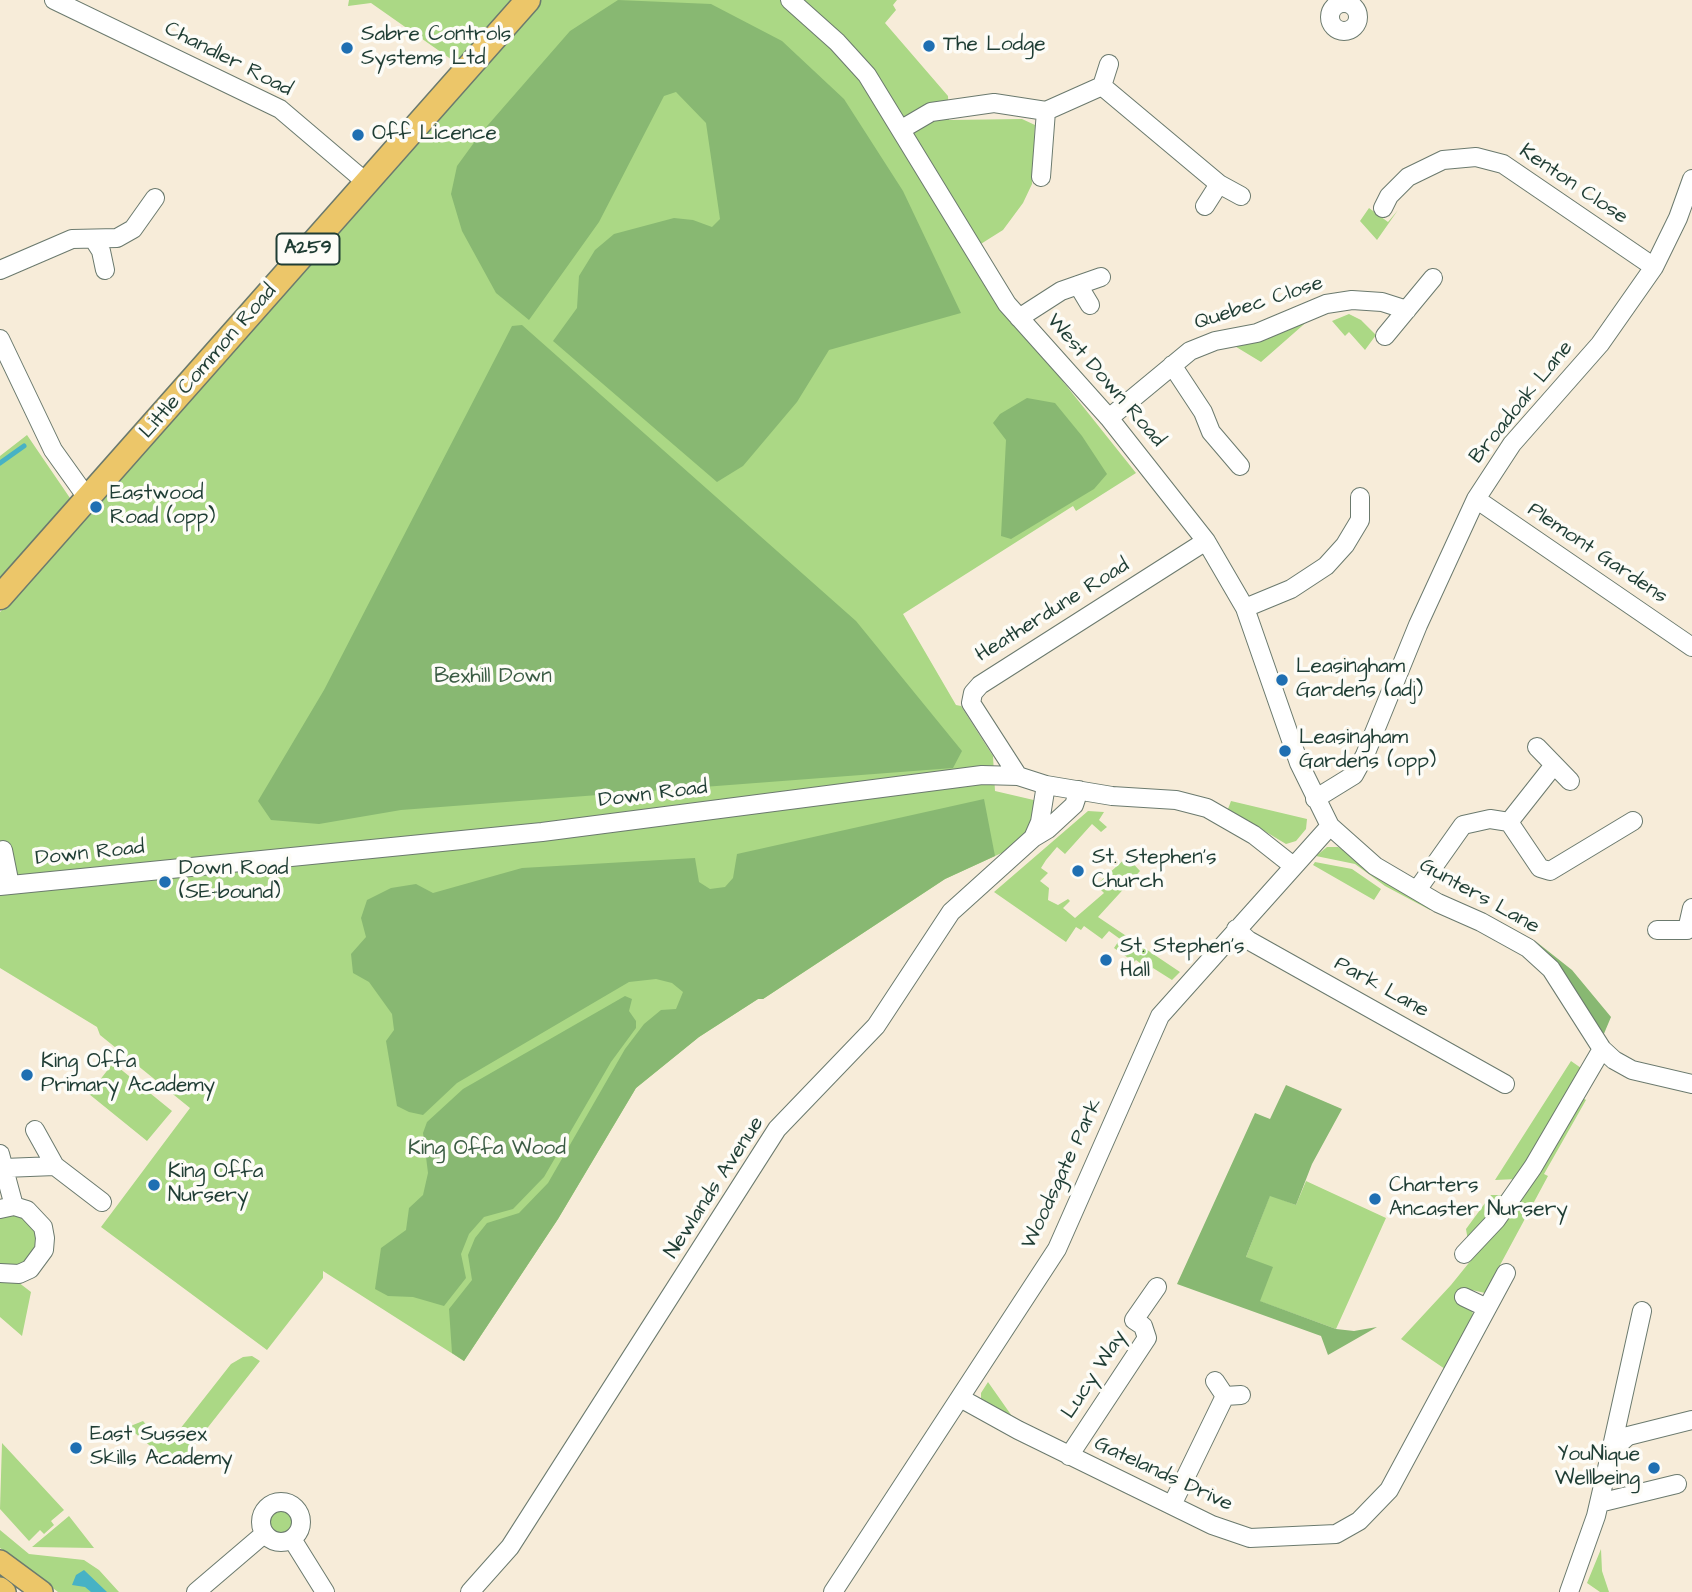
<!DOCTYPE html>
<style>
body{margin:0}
canvas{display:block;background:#f7ecd9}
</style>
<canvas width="1692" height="1592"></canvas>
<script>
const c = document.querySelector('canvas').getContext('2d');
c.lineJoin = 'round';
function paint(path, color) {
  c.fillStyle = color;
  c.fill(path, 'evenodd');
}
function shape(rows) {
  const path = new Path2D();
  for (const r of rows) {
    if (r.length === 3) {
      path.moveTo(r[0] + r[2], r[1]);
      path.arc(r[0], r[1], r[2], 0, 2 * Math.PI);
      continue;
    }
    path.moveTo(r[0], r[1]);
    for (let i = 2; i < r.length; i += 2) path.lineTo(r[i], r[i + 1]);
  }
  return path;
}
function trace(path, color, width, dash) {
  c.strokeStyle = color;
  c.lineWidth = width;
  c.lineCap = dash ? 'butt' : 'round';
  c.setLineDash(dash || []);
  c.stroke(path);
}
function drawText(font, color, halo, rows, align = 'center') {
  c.font = font + ' "Architects Daughter",sans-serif';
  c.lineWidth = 7;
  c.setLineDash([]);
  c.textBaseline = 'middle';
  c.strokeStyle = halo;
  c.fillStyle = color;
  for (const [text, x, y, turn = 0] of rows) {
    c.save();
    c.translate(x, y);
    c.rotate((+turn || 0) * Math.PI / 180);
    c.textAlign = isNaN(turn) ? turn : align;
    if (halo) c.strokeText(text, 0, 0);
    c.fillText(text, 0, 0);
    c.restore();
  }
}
const green = shape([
 [349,0,897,0,893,5,896,10,885,23,948,96,949,120,1022,119,1035,125,1032,184,1023,203,1003,230,968,252,994,295,1136,473,1076,511,1073,506,903,614,956,705,961,706,993,756,995,791,1038,801,1034,822,1027,832,1006,851,945,879,763,999,758,999,699,1037,636,1088,558,1219,464,1361,323,1271,323,1278,267,1350,101,1227,190,1108,100,1035,97,1027,0,968,0,612,3,609,0,607,0,456,27,435,72,501,475,76,371,3,348,6],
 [1369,208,1388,222,1398,210,1377,240,1360,221],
 [1349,314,1361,320,1376,335,1365,350,1349,332,1345,336,1332,321],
 [1310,319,1261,362,1233,345],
 [1231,801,1307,819,1306,829,1296,841,1286,844,1228,809],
 [1088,811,1104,812,1099,820,1107,827,1101,832,1092,824,1065,854,1057,847,1046,860,1041,868,1048,873,1040,881,1049,888,1048,900,1058,905,1068,899,1070,901,1063,908,1075,918,1104,893,1096,885,1127,857,1140,871,1098,917,1180,972,1172,980,1153,968,1151,971,1136,960,1134,962,1114,948,1120,939,1109,931,1102,939,1084,926,1081,930,1076,927,1066,942,994,892],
 [1327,847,1338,847,1431,906,1430,910,1385,886,1355,864,1316,856],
 [1315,862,1352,869,1381,889,1374,900,1313,865],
 [1571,1061,1581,1068,1517,1179,1495,1180],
 [113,1063,172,1111,147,1141,89,1094],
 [1582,1097,1586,1100,1544,1174,1548,1176,1485,1293,1463,1288,1457,1299,1472,1310,1473,1315,1445,1369,1401,1339,1451,1285,1523,1196],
 [1306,1181,1386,1218,1336,1329,1259,1301,1246,1257,1270,1195,1296,1205],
 [1491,1195,1506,1195,1468,1241,1466,1229],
 [11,1213,22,1216,35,1231,37,1242,27,1261,18,1266,0,1265,0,1215],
 [0,1278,18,1282,31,1292,22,1336,0,1317],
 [252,1356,260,1361,176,1468,128,1427,143,1421,162,1442,169,1443,231,1364,243,1357],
 [988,1382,1014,1419,981,1401,981,1393],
 [2,1443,64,1510,51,1521,54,1525,44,1534,40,1530,29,1541,0,1509],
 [281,1521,12],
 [69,1516,94,1548,32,1547],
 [0,1530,29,1554,84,1560,99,1570,119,1592,58,1592,0,1548],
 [1601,1549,1602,1571,1609,1592,1600,1592,1587,1583]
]);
const forest = shape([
 [618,0,711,4,782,41,844,99,903,191,961,313,829,350,797,402,743,466,717,482,553,341,577,308,579,276,595,250,614,234,674,218,693,220,712,227,720,219,706,123,676,92,664,96,599,222,529,320,496,293,462,231,451,194,457,166,481,133,570,31],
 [522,325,856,621,962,751,953,768,401,810,319,824,271,820,258,801,324,690,512,326],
 [1027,398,1055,403,1082,436,1107,474,1094,489,1011,539,1001,536,1006,440,993,423,1000,414],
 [984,799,995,856,945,879,763,999,758,999,699,1037,636,1088,558,1219,464,1361,452,1353,449,1309,472,1280,468,1255,475,1238,487,1223,519,1213,548,1183,625,1049,644,1024,661,1010,676,1009,683,992,672,983,656,979,629,982,457,1083,423,1115,409,1112,397,1106,386,1041,394,1030,392,1014,369,982,353,973,351,954,366,937,361,918,367,900,391,888,416,884,433,893,522,868,695,858,699,882,710,889,725,887,733,878,737,854],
 [1534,940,1572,970,1611,1017,1603,1036,1557,962],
 [625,996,632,999,629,1011,636,1021,636,1028,611,1062,544,1177,513,1209,484,1217,469,1234,461,1254,466,1278,444,1306,413,1297,388,1296,375,1289,381,1248,406,1230,409,1208,423,1195,428,1173,423,1133,427,1122,463,1089],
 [1286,1085,1342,1109,1312,1164,1296,1205,1270,1196,1246,1257,1273,1267,1260,1301,1336,1329,1354,1331,1377,1327,1328,1355,1321,1336,1177,1284,1255,1113,1270,1119]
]);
const water = shape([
 [84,1570,107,1592,91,1592,85,1587,72,1585,76,1575]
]);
const stream = shape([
 [0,463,24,446]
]);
const minor = shape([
 [54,0,280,109,367,183],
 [790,0,837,42,867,75,1007,304,1109,418,1206,541,1245,608,1299,763,1330,826,1375,866,1438,903,1481,922,1528,948,1551,969,1602,1049,1614,1060,1632,1070,1692,1084],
 [1344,17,14],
 [1102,86,1219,184,1241,196],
 [902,129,931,112,994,103,1046,111,1102,86,1109,64],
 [1041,177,1046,111],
 [1205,206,1219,184],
 [1383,208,1389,196,1408,177,1443,160,1476,157,1503,164,1654,267],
 [94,240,101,251,105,270],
 [0,270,72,239,117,238,133,229,155,198],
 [1078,285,1090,305],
 [1019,318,1061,291,1101,277],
 [1385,336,1433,278],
 [0,339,53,450,88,499],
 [1172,365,1203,412,1211,432,1240,466],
 [1109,418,1190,351,1215,341,1257,333,1326,304,1352,300,1382,302,1407,310],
 [1476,499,1692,647],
 [1245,608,1291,589,1326,566,1345,545,1360,520,1360,497],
 [1537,747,1570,781],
 [1018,776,971,703,973,693,980,685,1206,541],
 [1315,799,1354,775,1365,755,1418,625,1476,499,1512,444,1600,344,1654,267,1678,218,1692,179],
 [1509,822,1540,868,1550,871,1633,821],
 [1033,838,1040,822,1046,785],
 [3,850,10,885],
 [0,886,542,832,982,775,1018,776,1046,785,1112,796,1176,800,1207,808,1254,835,1292,865],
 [1417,890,1463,825,1490,819,1509,822,1554,765],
 [1236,929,1248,940,1505,1084],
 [1657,930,1687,930,1692,908],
 [35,1130,55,1166],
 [0,1154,14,1206],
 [4,1168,55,1166,102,1202],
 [0,1209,14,1206,27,1210,43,1227,45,1238,44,1250,30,1269,19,1274,0,1273],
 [1464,1254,1496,1220,1533,1167,1602,1049],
 [1464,1297,1487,1308],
 [1215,1381,1225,1396],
 [962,1399,1018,1430,1212,1525,1250,1538,1336,1534,1359,1521,1389,1490,1506,1273],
 [1611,1451,1642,1311],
 [1069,1456,1147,1338,1143,1326,1134,1320,1157,1287],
 [281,1522,20],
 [1599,1503,1677,1484],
 [1172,1505,1225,1396,1241,1395],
 [292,1539,325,1592],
 [196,1592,264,1534],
 [470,1592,510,1547,777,1129,876,1026,951,912,1033,838,1048,829,1074,805,1079,790],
 [833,1592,1057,1249,1160,1016,1330,826],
 [1569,1592,1596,1516,1611,1451,1628,1436,1692,1420]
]);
const major = shape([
 [0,1561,42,1592],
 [0,1588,5,1592]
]);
const highway = shape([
 [0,597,528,0]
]);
const markers = [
 [929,46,7,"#1f6fb2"],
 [347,48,7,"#1f6fb2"],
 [358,135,7,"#1f6fb2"],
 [96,507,7,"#1f6fb2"],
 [1282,680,7,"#1f6fb2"],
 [1285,751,7,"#1f6fb2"],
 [1078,871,7,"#1f6fb2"],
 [165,882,7,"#1f6fb2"],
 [1106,960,7,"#1f6fb2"],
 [27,1075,7,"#1f6fb2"],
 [154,1185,7,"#1f6fb2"],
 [1375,1199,7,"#1f6fb2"],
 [76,1448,7,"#1f6fb2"],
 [1654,1468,7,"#1f6fb2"]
];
const shields = [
 [308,249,63]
];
const shieldNames = [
 ["A259",308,249]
];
const poiNames = [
 ["Sabre Controls",361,36],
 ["Systems Ltd",361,60],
 ["The Lodge",943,46],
 ["Off Licence",372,135],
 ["Eastwood",110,495],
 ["Road (opp)",110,519],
 ["Leasingham",1296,668],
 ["Gardens (adj)",1296,692],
 ["Leasingham",1299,739],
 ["Gardens (opp)",1299,763],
 ["St. Stephen's",1092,859],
 ["Church",1092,883],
 ["Down Road",179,870],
 ["(SE-bound)",179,894],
 ["St. Stephen's",1120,948],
 ["Hall",1120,972],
 ["King Offa",41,1063],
 ["Primary Academy",41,1087],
 ["King Offa",168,1173],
 ["Nursery",168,1197],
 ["Charters",1389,1187],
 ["Ancaster Nursery",1389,1211],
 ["East Sussex",90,1436],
 ["Skills Academy",90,1460],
 ["YouNique",1640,1456,"right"],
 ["Wellbeing",1640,1480,"right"]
];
const streetNames = [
 ["Chandler Road",228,60,27],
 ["Kenton Close",1573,185,34],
 ["Quebec Close",1259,304,-18],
 ["Little Common Road",209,362,-49],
 ["West Down Road",1105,381,49],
 ["Broadoak Lane",1522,403,-51],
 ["Plemont Gardens",1597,554,34],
 ["Heatherdune Road",1053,611,-32],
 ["Down Road",653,795,-7],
 ["Down Road",90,854,-6],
 ["Gunters Lane",1479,897,29],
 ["Park Lane",1381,988,29],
 ["Woodsgate Park",1063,1174,-65],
 ["Newlands Avenue",715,1188,-57],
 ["Lucy Way",1095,1375,-57],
 ["Gatelands Drive",1163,1475,25]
];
const parkNames = [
 ["Bexhill Down",493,678],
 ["King Offa Wood",487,1150]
];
paint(green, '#abd885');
paint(forest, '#88b872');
paint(water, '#47b2c5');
trace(stream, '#47b2c5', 5);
trace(minor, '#6b7a6e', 20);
trace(major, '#6b7a6e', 24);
trace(highway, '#6b7a6e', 27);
trace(minor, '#fff', 18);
trace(major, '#ecc669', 21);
trace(highway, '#ecc669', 24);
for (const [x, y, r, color] of markers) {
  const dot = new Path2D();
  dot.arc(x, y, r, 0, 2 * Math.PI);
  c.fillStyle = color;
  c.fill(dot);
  trace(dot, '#fdfcf7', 2.5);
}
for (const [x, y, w] of shields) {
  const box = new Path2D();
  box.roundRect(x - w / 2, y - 15.5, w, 31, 5);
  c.fillStyle = '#fdfcf7';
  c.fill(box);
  trace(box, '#1f3d34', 2);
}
drawText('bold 19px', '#1f3d34', null, shieldNames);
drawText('21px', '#1f3d34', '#fdfcf7', poiNames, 'left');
drawText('21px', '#1f3d34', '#fdfcf7', streetNames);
drawText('21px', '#3b5c44', '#fdfcf7', parkNames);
</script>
